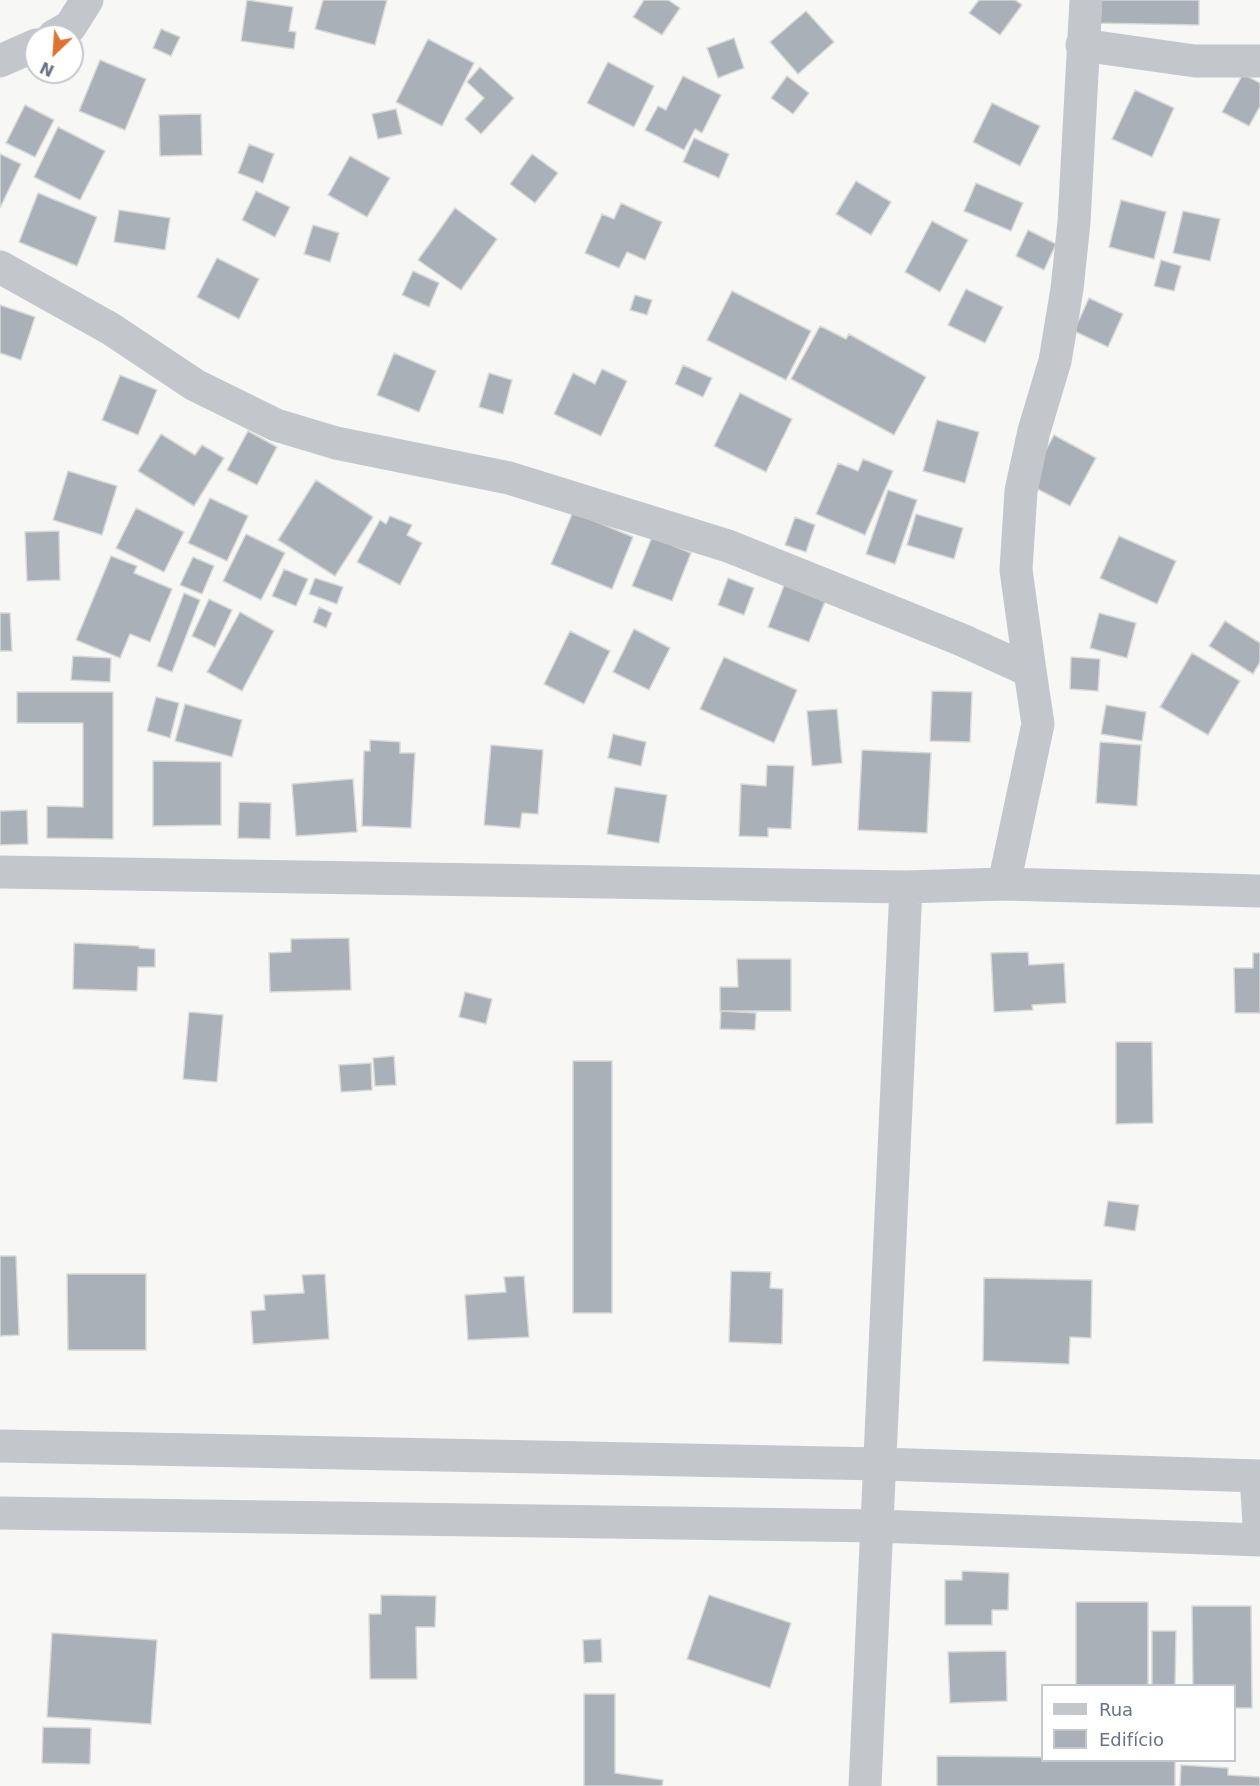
<!DOCTYPE html>
<meta charset="utf-8">
<style>
body{margin:0}
#map{position:relative;width:1260px;height:1786px;overflow:hidden;background:#f7f7f5;font-family:"DejaVu Sans",sans-serif}
canvas{display:block}
.legend{position:absolute;left:1041px;top:1684px;width:195px;height:78px;box-sizing:border-box;background:#fff;border:2px solid #c3c7ce;margin:0;padding:8px 10px;list-style:none;font-size:18px;color:#687384}
.legend li{display:flex;align-items:center;gap:12px;height:30px}
.legend b{width:30px;border:2px solid #c3c7ce}
.north{position:absolute;left:24px;top:24px;width:60px;height:60px;box-sizing:border-box;background:#fff;border:2px solid #c3c7ce;border-radius:50%;rotate:205deg;font-size:16px;font-weight:700;line-height:24px;text-align:center;color:#687384}
.north::after{content:'';display:block;margin:auto;width:21px;height:27px;background:#d97434;clip-path:polygon(50% 0,100% 100%,50% 72%,0 100%)}
</style>
<div id="map">
<canvas width="1260" height="1786"></canvas>
<ul class="legend">
<li><b style="height:8px;background:#c3c6ca"></b>Rua</li>
<li><b style="height:16px;background:#aab0b7"></b>Edifício</li>
</ul>
<div class="north">N</div>
</div>
<script>
const c = document.querySelector('canvas').getContext('2d');
c.lineJoin = 'round';
function paint(path, color) {
  c.fillStyle = color;
  c.fill(path, 'evenodd');
}
function shape(rows) {
  const path = new Path2D();
  for (const r of rows) {
    path.moveTo(r[0], r[1]);
    for (let i = 2; i < r.length; i += 2) path.lineTo(r[i], r[i + 1]);
  }
  return path;
}
function trace(path, color, width, dash) {
  c.strokeStyle = color;
  c.lineWidth = width;
  c.lineCap = dash ? 'butt' : 'round';
  c.setLineDash(dash || []);
  c.stroke(path);
}
const building = shape([
 [247,0,293,7,289,31,296,32,294,49,241,41,247,0],
 [323,0,387,0,375,45,315,29,323,0],
 [644,0,668,0,680,8,662,35,633,17,644,0],
 [979,0,1015,0,1022,5,1000,35,969,13,979,0],
 [1095,0,1199,0,1199,25,1094,23,1095,0],
 [806,11,834,42,798,74,770,42,806,11],
 [161,29,180,37,171,56,153,48,161,29],
 [734,38,744,68,718,78,707,48,734,38],
 [428,39,474,63,442,126,396,102,428,39],
 [100,60,146,79,125,130,79,111,100,60],
 [608,62,654,86,634,127,587,103,608,62],
 [480,67,514,98,481,134,465,119,484,98,467,82,480,67],
 [1243,74,1260,83,1260,106,1249,126,1222,112,1243,74],
 [683,76,721,95,702,133,695,129,684,150,645,130,658,106,666,110,683,76],
 [787,76,809,93,793,114,771,98,787,76],
 [1135,90,1174,108,1152,157,1112,139,1135,90],
 [992,103,1040,126,1020,166,973,142,992,103],
 [25,105,54,120,35,157,6,143,25,105],
 [396,109,402,134,378,139,372,114,396,109],
 [201,114,202,155,160,156,159,115,201,114],
 [58,127,105,151,80,200,34,177,58,127],
 [694,138,729,154,719,178,683,162,694,138],
 [249,144,274,154,263,183,238,173,249,144],
 [0,154,21,164,0,208,0,154],
 [532,154,558,173,535,203,510,184,532,154],
 [350,156,390,178,367,217,328,195,350,156],
 [856,181,891,202,871,235,836,214,856,181],
 [976,183,1023,203,1011,231,964,211,976,183],
 [256,191,290,207,275,237,242,220,256,191],
 [38,193,97,217,77,266,19,242,38,193],
 [1121,200,1166,212,1154,259,1109,247,1121,200],
 [621,203,662,222,645,260,627,252,619,268,585,253,602,214,614,219,621,203],
 [455,208,497,239,461,290,418,260,455,208],
 [119,210,170,218,165,250,114,242,119,210],
 [1183,211,1220,219,1210,261,1173,253,1183,211],
 [932,221,968,240,940,292,905,272,932,221],
 [313,225,339,233,330,262,304,254,313,225],
 [1028,230,1056,244,1044,270,1016,256,1028,230],
 [217,258,259,279,239,319,197,297,217,258],
 [1161,260,1181,266,1174,291,1154,286,1161,260],
 [413,271,439,283,429,307,402,295,413,271],
 [966,289,1003,307,985,343,948,325,966,289],
 [732,291,811,331,786,380,707,340,732,291],
 [635,295,652,300,647,315,630,310,635,295],
 [1089,298,1123,314,1108,347,1074,331,1089,298],
 [0,305,35,317,21,360,0,353,0,305],
 [820,326,846,339,849,334,926,377,894,435,791,379,820,326],
 [394,353,436,371,419,412,377,395,394,353],
 [683,365,712,378,703,397,675,384,683,365],
 [602,369,627,381,601,436,554,414,573,373,595,384,602,369],
 [489,373,512,380,503,414,479,407,489,373],
 [120,375,157,390,138,435,102,420,120,375],
 [740,393,792,419,766,472,714,446,740,393],
 [937,420,979,432,965,483,923,471,937,420],
 [248,431,277,447,257,485,227,470,248,431],
 [161,434,195,455,202,445,224,458,194,506,138,471,161,434],
 [1054,435,1096,458,1070,506,1028,484,1054,435],
 [863,459,893,471,865,535,816,514,838,463,858,471,863,459],
 [68,471,117,486,102,535,53,520,68,471],
 [316,480,373,517,335,576,278,540,316,480],
 [888,490,917,500,895,564,866,554,888,490],
 [210,498,248,516,227,561,188,543,210,498],
 [136,508,184,532,164,572,116,548,136,508],
 [573,512,633,537,612,589,551,564,573,512],
 [916,514,963,528,954,559,907,545,916,514],
 [390,516,412,525,407,535,422,543,400,585,357,562,380,520,386,524,390,516],
 [795,517,815,525,806,552,785,545,795,517],
 [59,531,60,580,27,581,25,532,59,531],
 [246,534,285,553,261,600,223,581,246,534],
 [1119,536,1176,561,1157,604,1100,578,1119,536],
 [652,537,691,553,672,601,632,586,652,537],
 [111,556,137,566,134,573,172,589,150,642,130,634,120,658,76,640,111,556],
 [193,557,214,566,202,594,180,585,193,557],
 [284,569,308,579,296,606,272,596,284,569],
 [315,578,343,587,337,604,309,594,315,578],
 [728,578,754,588,744,615,718,605,728,578],
 [785,583,826,599,809,642,768,627,785,583],
 [184,593,200,600,172,672,157,666,184,593],
 [209,599,232,610,215,647,192,636,209,599],
 [319,607,332,613,326,628,313,622,319,607],
 [240,612,274,631,242,691,207,672,240,612],
 [0,613,10,613,12,651,0,651,0,613],
 [1099,613,1136,623,1127,658,1090,648,1099,613],
 [1225,621,1260,643,1260,662,1253,674,1209,646,1225,621],
 [634,629,670,648,649,690,613,672,634,629],
 [570,631,610,651,584,704,544,684,570,631],
 [1192,653,1240,681,1208,735,1160,707,1192,653],
 [73,656,111,658,110,682,71,680,73,656],
 [724,657,797,690,774,743,700,709,724,657],
 [1071,657,1100,659,1098,691,1070,689,1071,657],
 [932,691,972,692,970,742,930,741,932,691],
 [17,692,113,692,113,839,47,838,47,806,83,807,83,723,17,723,17,692],
 [156,697,179,703,170,738,147,731,156,697],
 [185,704,242,720,232,757,175,741,185,704],
 [1106,705,1146,712,1142,741,1101,734,1106,705],
 [837,709,842,763,812,766,807,711,837,709],
 [613,734,646,742,641,766,608,758,613,734],
 [370,740,400,742,400,753,415,753,411,828,362,826,364,751,370,751,370,740],
 [1100,742,1141,745,1137,806,1096,803,1100,742],
 [491,745,543,750,538,814,522,813,520,828,484,825,491,745],
 [862,750,931,753,927,833,858,830,862,750],
 [153,761,221,762,221,825,153,826,153,761],
 [767,765,794,766,791,829,768,828,768,837,739,836,741,784,766,786,767,765],
 [353,779,357,832,296,836,292,784,353,779],
 [615,787,667,795,659,843,607,834,615,787],
 [239,802,271,803,270,839,238,838,239,802],
 [27,810,28,844,0,845,0,811,27,810],
 [349,938,351,990,270,992,269,953,291,952,291,939,349,938],
 [74,943,139,946,139,948,155,949,155,967,138,967,137,991,73,989,74,943],
 [1028,952,1029,965,1064,963,1066,1003,1032,1005,1033,1010,994,1012,991,953,1028,952],
 [1253,953,1260,953,1260,1013,1235,1013,1234,968,1253,968,1253,953],
 [737,959,791,959,791,1011,720,1011,720,987,738,987,737,959],
 [465,992,492,999,486,1024,459,1017,465,992],
 [721,1011,756,1013,755,1030,720,1029,721,1011],
 [189,1012,223,1015,217,1082,183,1079,189,1012],
 [1116,1042,1152,1042,1153,1123,1116,1124,1116,1042],
 [394,1056,396,1085,375,1086,373,1058,394,1056],
 [573,1061,612,1061,612,1313,573,1313,573,1061],
 [371,1063,372,1090,341,1092,339,1065,371,1063],
 [1108,1201,1139,1205,1135,1231,1104,1226,1108,1201],
 [0,1256,16,1256,19,1335,0,1336,0,1256],
 [731,1271,771,1272,770,1288,783,1289,782,1344,729,1342,731,1271],
 [67,1274,146,1274,146,1350,68,1350,67,1274],
 [325,1274,329,1339,253,1344,251,1311,265,1310,264,1295,304,1293,302,1275,325,1274],
 [524,1276,529,1337,468,1340,465,1295,506,1292,504,1277,524,1276],
 [984,1278,1092,1280,1091,1338,1070,1337,1069,1364,983,1361,984,1278],
 [962,1571,1009,1573,1008,1610,992,1610,992,1625,945,1625,945,1580,962,1580,962,1571],
 [381,1595,436,1596,435,1627,416,1627,417,1679,370,1679,369,1614,381,1614,381,1595],
 [709,1595,791,1623,770,1688,687,1659,709,1595],
 [1076,1602,1148,1602,1148,1686,1076,1686,1076,1602],
 [1192,1606,1251,1606,1252,1708,1234,1708,1234,1686,1193,1686,1192,1606],
 [1152,1631,1176,1631,1175,1686,1152,1686,1152,1631],
 [52,1633,157,1640,151,1724,47,1717,52,1633],
 [601,1639,602,1662,584,1663,583,1640,601,1639],
 [1006,1651,1007,1701,950,1703,948,1652,1006,1651],
 [584,1694,615,1694,615,1773,663,1780,662,1786,584,1786,584,1694],
 [43,1727,91,1728,90,1764,42,1763,43,1727],
 [937,1756,1042,1757,1042,1760,1175,1760,1175,1786,937,1786,937,1756],
 [1181,1765,1228,1768,1228,1775,1260,1777,1260,1786,1180,1786,1181,1765]
]);
const minor = shape([
 [54,36,70,27,87,0],
 [1082,45,1195,61,1260,61],
 [0,61,36,45],
 [0,267,111,329,195,385,276,425,336,443,509,478,728,546,962,640,1030,671,1038,724,1004,884],
 [1030,671,1016,570,1021,491,1034,431,1055,361,1067,289,1074,222,1086,0],
 [0,872,906,887,865,1786],
 [906,887,1004,884,1260,891],
 [0,1446,880,1464,1260,1476],
 [1256,1476,1260,1540],
 [0,1513,877,1526,1260,1540]
]);
paint(building, '#aab0b7');
trace(building, '#d9d9d7', 1.5);
trace(minor, '#c3c6ca', 33);
</script>
